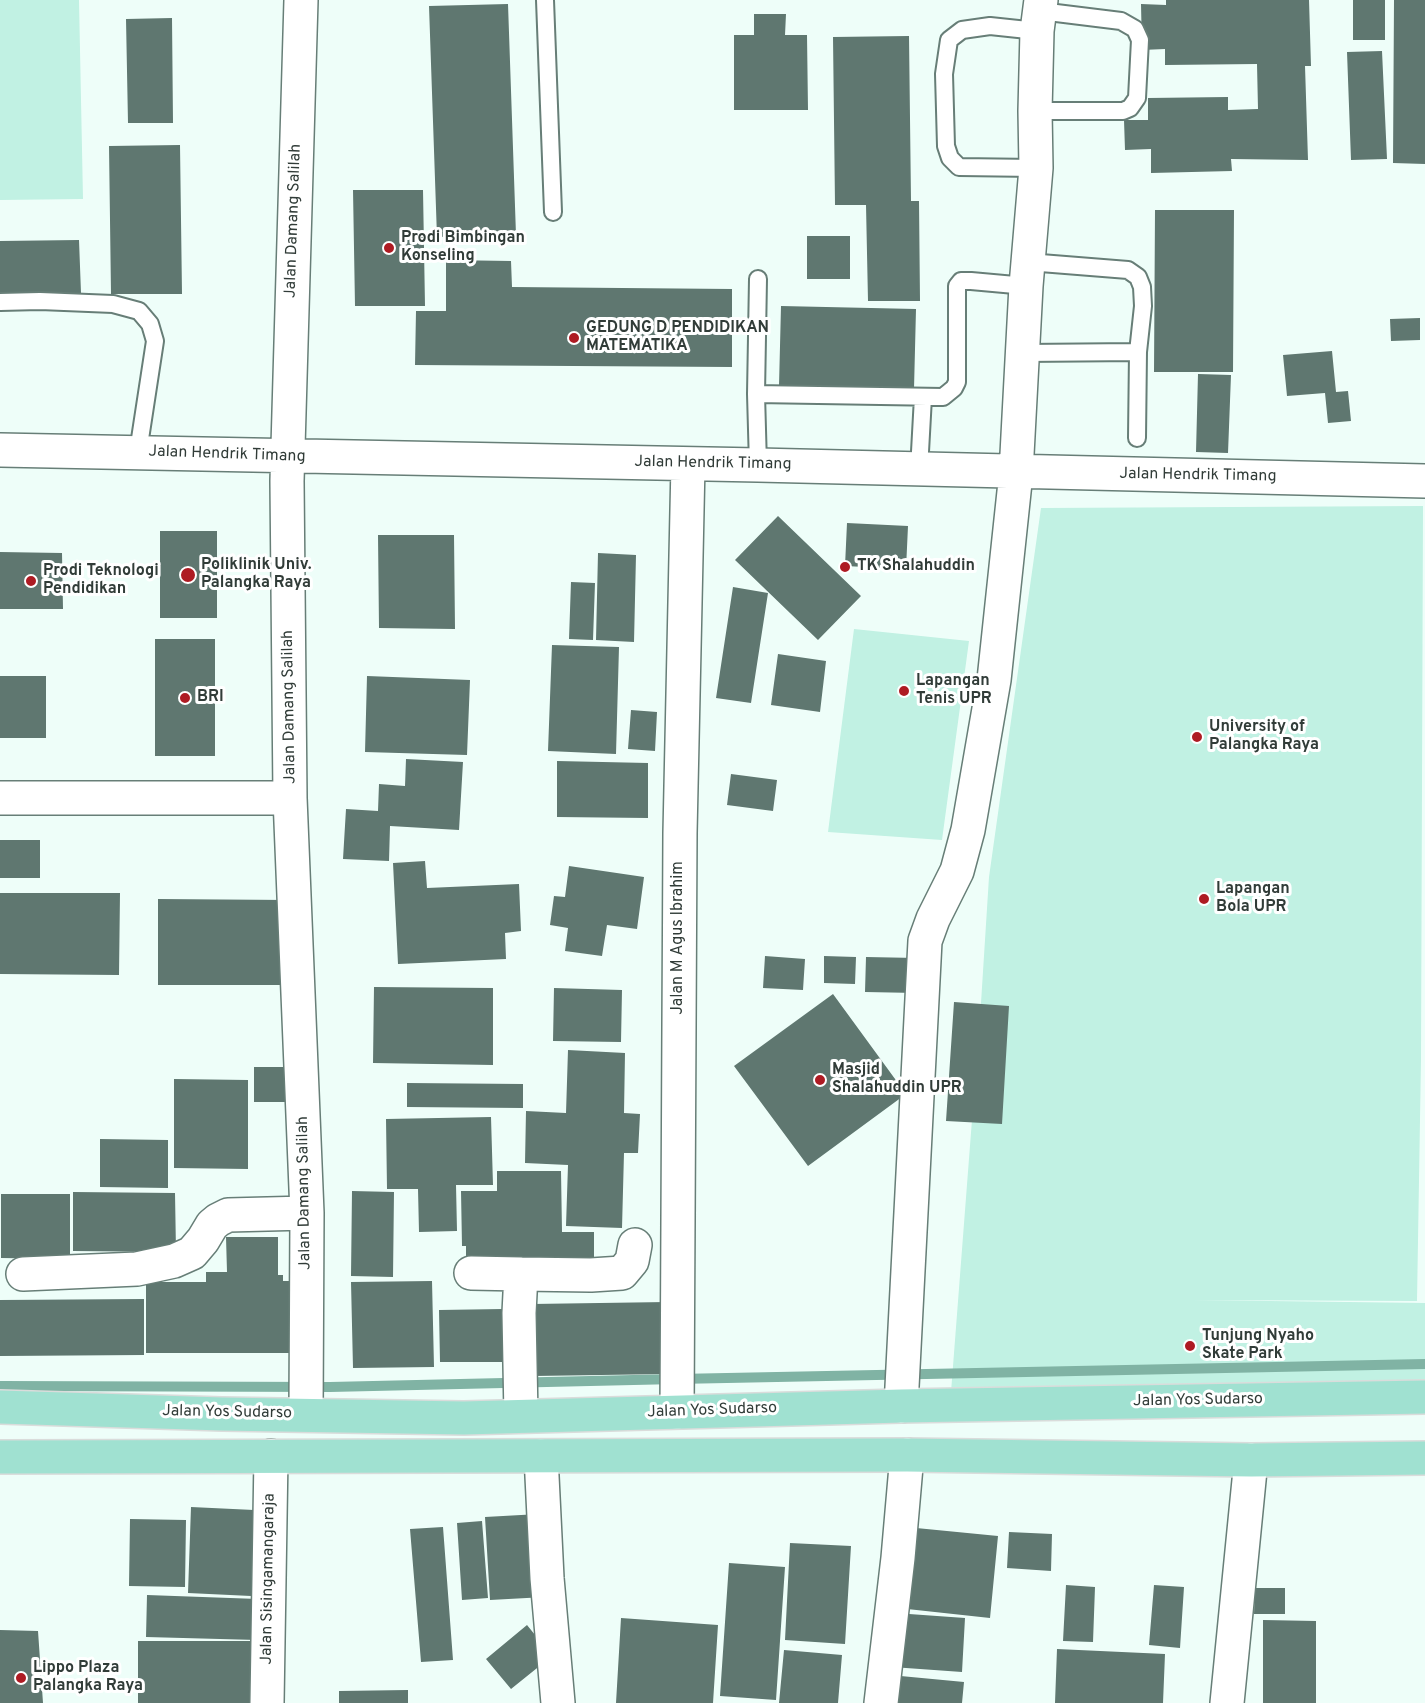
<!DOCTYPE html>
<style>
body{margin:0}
canvas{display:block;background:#eefef9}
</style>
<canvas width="1425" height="1703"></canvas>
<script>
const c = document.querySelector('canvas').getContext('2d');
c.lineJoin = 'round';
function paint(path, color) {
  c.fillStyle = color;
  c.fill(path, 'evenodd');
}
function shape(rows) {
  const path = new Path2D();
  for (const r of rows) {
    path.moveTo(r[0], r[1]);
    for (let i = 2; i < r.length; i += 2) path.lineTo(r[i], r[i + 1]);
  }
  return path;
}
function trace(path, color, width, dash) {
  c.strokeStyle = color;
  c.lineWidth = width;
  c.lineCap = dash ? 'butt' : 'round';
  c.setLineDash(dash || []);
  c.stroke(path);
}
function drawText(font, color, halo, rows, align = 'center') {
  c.font = font + ' Overpass,sans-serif';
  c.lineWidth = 6;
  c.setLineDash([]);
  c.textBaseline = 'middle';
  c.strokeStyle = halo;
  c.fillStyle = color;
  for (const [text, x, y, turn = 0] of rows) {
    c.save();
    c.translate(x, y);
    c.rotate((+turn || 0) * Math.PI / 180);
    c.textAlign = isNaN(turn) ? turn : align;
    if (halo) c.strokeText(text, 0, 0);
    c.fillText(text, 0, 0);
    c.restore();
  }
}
const green = shape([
 [0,0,79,0,83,199,0,200],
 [1423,506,1421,1059,1417,1301,1191,1300,1425,1303,1425,1389,951,1392,981,1003,989,877,1041,508],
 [854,629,969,641,942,840,828,832]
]);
const stream = shape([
 [0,1386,330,1387,677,1379,1425,1364]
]);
const building = shape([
 [1166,0,1309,0,1311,66,1305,66,1308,160,1231,159,1232,171,1151,173,1151,149,1125,150,1124,120,1148,120,1148,98,1228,97,1228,110,1258,109,1257,64,1165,65,1165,49,1142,50,1141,4,1166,5],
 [1353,0,1385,0,1385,40,1353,40],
 [1394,0,1425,0,1425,164,1393,163],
 [508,4,516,235,437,237,429,6],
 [754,14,786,14,785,35,807,35,808,110,734,110,734,35,754,35],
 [172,18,173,123,128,123,126,19],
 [909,36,911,201,919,201,920,301,868,301,866,205,835,205,833,37],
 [1382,51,1387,159,1351,160,1347,52],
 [180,145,182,294,111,294,109,146],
 [353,190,423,190,425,306,355,306],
 [1155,210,1234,210,1233,372,1154,372],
 [807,236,850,236,850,279,807,279],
 [79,240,81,293,0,294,0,241],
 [446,260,511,261,512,287,732,289,732,367,415,365,416,311,446,311],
 [781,306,916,309,914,389,779,386],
 [1420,318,1420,340,1391,341,1390,319],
 [1332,351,1336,392,1348,391,1351,421,1328,423,1325,393,1287,396,1283,355],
 [1198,374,1231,375,1228,453,1196,452],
 [778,516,861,596,818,640,735,560],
 [847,523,908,526,906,569,845,566],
 [160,531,217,531,217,618,160,618],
 [378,535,454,535,455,629,379,628],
 [0,552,62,553,63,609,0,609],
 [598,553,636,555,634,642,596,640],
 [571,582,595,583,593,640,569,639],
 [733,587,768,593,751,703,716,698],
 [155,639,215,639,215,756,155,756],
 [552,645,619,647,616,754,548,751],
 [778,654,826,661,820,712,771,705],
 [0,676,46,676,46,738,0,738],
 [367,676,470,680,467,755,365,752],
 [631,710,657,712,655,751,628,749],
 [406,759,463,762,459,830,390,826,389,861,343,859,346,809,378,811,379,784,405,786],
 [557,761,648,763,648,818,557,817],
 [731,774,777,780,773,811,727,805],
 [0,840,40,840,40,878,0,878],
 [425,861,427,888,519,884,521,931,505,933,506,959,398,964,393,863],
 [569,866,644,877,637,929,607,925,602,956,565,951,568,928,550,925,554,896,565,897],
 [0,893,120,893,119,975,0,974],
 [158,899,288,900,288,985,158,985],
 [765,956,805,959,803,990,763,988],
 [824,956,856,957,855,984,824,983],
 [866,957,917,958,917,993,865,992],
 [374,987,493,988,493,1065,373,1063],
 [554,988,622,990,621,1042,553,1041],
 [833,994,906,1094,808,1166,734,1066],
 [954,1002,1009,1006,1002,1124,946,1121],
 [568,1050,625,1053,624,1113,640,1114,638,1153,624,1153,622,1228,566,1226,568,1165,525,1163,526,1111,566,1113],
 [254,1067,295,1067,295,1102,254,1102],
 [174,1079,248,1080,248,1169,174,1168],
 [407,1083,523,1084,523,1108,407,1107],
 [491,1117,493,1185,456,1185,457,1231,419,1232,418,1189,387,1189,386,1119],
 [100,1139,168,1140,168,1188,100,1187],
 [497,1171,561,1171,562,1232,594,1232,594,1264,466,1265,466,1246,462,1246,461,1191,497,1191],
 [352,1191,394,1192,393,1277,351,1276],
 [73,1192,175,1193,176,1252,73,1251],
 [1,1194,70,1194,70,1259,1,1258],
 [226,1237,278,1237,278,1275,283,1275,283,1281,296,1281,297,1353,146,1353,146,1282,206,1282,206,1272,227,1272],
 [432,1281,434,1367,353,1368,351,1282],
 [144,1299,144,1355,0,1356,0,1300],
 [667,1302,668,1374,534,1376,532,1304],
 [503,1309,504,1362,440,1362,439,1310],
 [191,1507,254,1510,251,1596,188,1593],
 [539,1514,545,1597,490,1600,485,1517],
 [130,1519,186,1520,185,1587,129,1586],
 [482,1521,488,1598,462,1600,457,1523],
 [443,1527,453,1660,421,1662,410,1529],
 [906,1527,998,1536,990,1618,898,1608],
 [1009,1532,1052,1534,1051,1571,1007,1568],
 [790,1543,851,1546,845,1644,785,1640],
 [729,1563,785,1567,776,1700,720,1696],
 [1066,1585,1095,1587,1093,1642,1063,1641],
 [1154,1585,1184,1587,1180,1648,1149,1645],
 [1255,1588,1285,1588,1285,1614,1254,1614],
 [147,1595,258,1599,257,1640,146,1637],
 [895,1613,965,1618,962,1672,892,1667],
 [621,1618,718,1625,713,1703,616,1703],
 [1263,1620,1316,1621,1316,1703,1263,1703],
 [527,1625,552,1656,511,1689,486,1659],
 [0,1630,38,1631,43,1703,0,1703],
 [138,1641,261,1641,261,1703,138,1703],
 [1057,1649,1165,1654,1163,1703,1055,1703],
 [784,1650,842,1655,838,1703,779,1703],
 [890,1675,964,1682,962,1703,887,1703],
 [408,1690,408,1703,339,1703,339,1691]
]);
const lane = shape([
 [545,0,553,212],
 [1035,111,1123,111,1130,108,1137,98,1140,40,1135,29,1121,21,1040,11],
 [1036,168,959,167,950,158,946,146,944,74,949,40,962,30,990,26,1037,31],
 [1028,262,1128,270,1138,277,1142,287,1143,306,1138,352,1137,438],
 [758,279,756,394,758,465],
 [0,302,40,301,113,304,139,311,150,324,155,341,138,452],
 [1023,353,1138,352],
 [756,394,943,397,954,388,957,382,957,286,961,281,971,281,1026,286],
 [919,470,923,397]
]);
const street = shape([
 [301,0,287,481,290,798,307,1213,306,1414],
 [0,450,758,465,1425,481],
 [0,798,290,798],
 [471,1273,521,1274],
 [23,1274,137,1269,174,1261,192,1253,203,1240,212,1225,218,1220,228,1215,307,1213],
 [901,1406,925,941,933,919,957,871,968,830,994,680,1016,473,1026,286,1036,168,1035,111,1037,31,1041,0],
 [677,1412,680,833,688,464],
 [521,1416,519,1313,521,1274,591,1275,622,1273,632,1261,635,1245],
 [541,1456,547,1578,558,1703],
 [267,1703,271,1456],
 [881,1703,898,1558,907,1455],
 [1227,1703,1251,1460]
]);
const primary = shape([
 [0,1407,222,1414,464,1418,901,1406,1425,1397],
 [0,1457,907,1455,1251,1460,1425,1458]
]);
const markers = [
 [389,248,6,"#ae1b23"],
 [574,338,6,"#ae1b23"],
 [845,567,6,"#ae1b23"],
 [188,575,8,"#ae1b23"],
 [31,581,6,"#ae1b23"],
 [904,691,6,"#ae1b23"],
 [185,698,6,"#ae1b23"],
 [1197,737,6,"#ae1b23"],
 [1204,899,6,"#ae1b23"],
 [820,1080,6,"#ae1b23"],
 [1190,1346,6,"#ae1b23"],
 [21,1678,6,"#ae1b23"]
];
const streetNames = [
 ["Jalan Damang Salilah",294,221,-88],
 ["Jalan Hendrik Timang",227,455,2],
 ["Jalan Hendrik Timang",713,464,1],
 ["Jalan Hendrik Timang",1198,476,1],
 ["Jalan Damang Salilah",290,707,-91],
 ["Jalan M Agus Ibrahim",679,938,-90],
 ["Jalan Damang Salilah",305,1193,-91],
 ["Jalan Yos Sudarso",1198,1401,-1],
 ["Jalan Yos Sudarso",712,1411,-2],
 ["Jalan Yos Sudarso",227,1413,1],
 ["Jalan Sisingamangaraja",269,1579,-89]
];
const poiNames = [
 ["Prodi Bimbingan",401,239],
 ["Konseling",401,257],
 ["GEDUNG D PENDIDIKAN",586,329],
 ["MATEMATIKA",586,347],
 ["Poliklinik Univ.",201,566],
 ["Palangka Raya",201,584],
 ["TK Shalahuddin",857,567],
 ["Prodi Teknologi",43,572],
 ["Pendidikan",43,590],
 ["Lapangan",916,682],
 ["Tenis UPR",916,700],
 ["BRI",197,698],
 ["University of",1209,728],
 ["Palangka Raya",1209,746],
 ["Lapangan",1216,890],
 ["Bola UPR",1216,908],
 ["Masjid",832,1071],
 ["Shalahuddin UPR",832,1089],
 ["Tunjung Nyaho",1202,1337],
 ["Skate Park",1202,1355],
 ["Lippo Plaza",33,1669],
 ["Palangka Raya",33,1687]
];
paint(green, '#c1f1e3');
trace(stream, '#80b3a4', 10);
paint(building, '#5f7770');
trace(lane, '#677e77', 20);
trace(street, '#677e77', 36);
trace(primary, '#dadcdb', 36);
trace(lane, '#fff', 16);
trace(street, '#fff', 33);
trace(primary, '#a0e1d1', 33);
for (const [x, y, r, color] of markers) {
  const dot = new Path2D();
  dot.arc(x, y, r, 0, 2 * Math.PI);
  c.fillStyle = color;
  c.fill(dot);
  trace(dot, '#fff', 2);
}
drawText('16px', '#313c38', '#fff', streetNames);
drawText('bold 16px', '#313c38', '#fff', poiNames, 'left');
</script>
